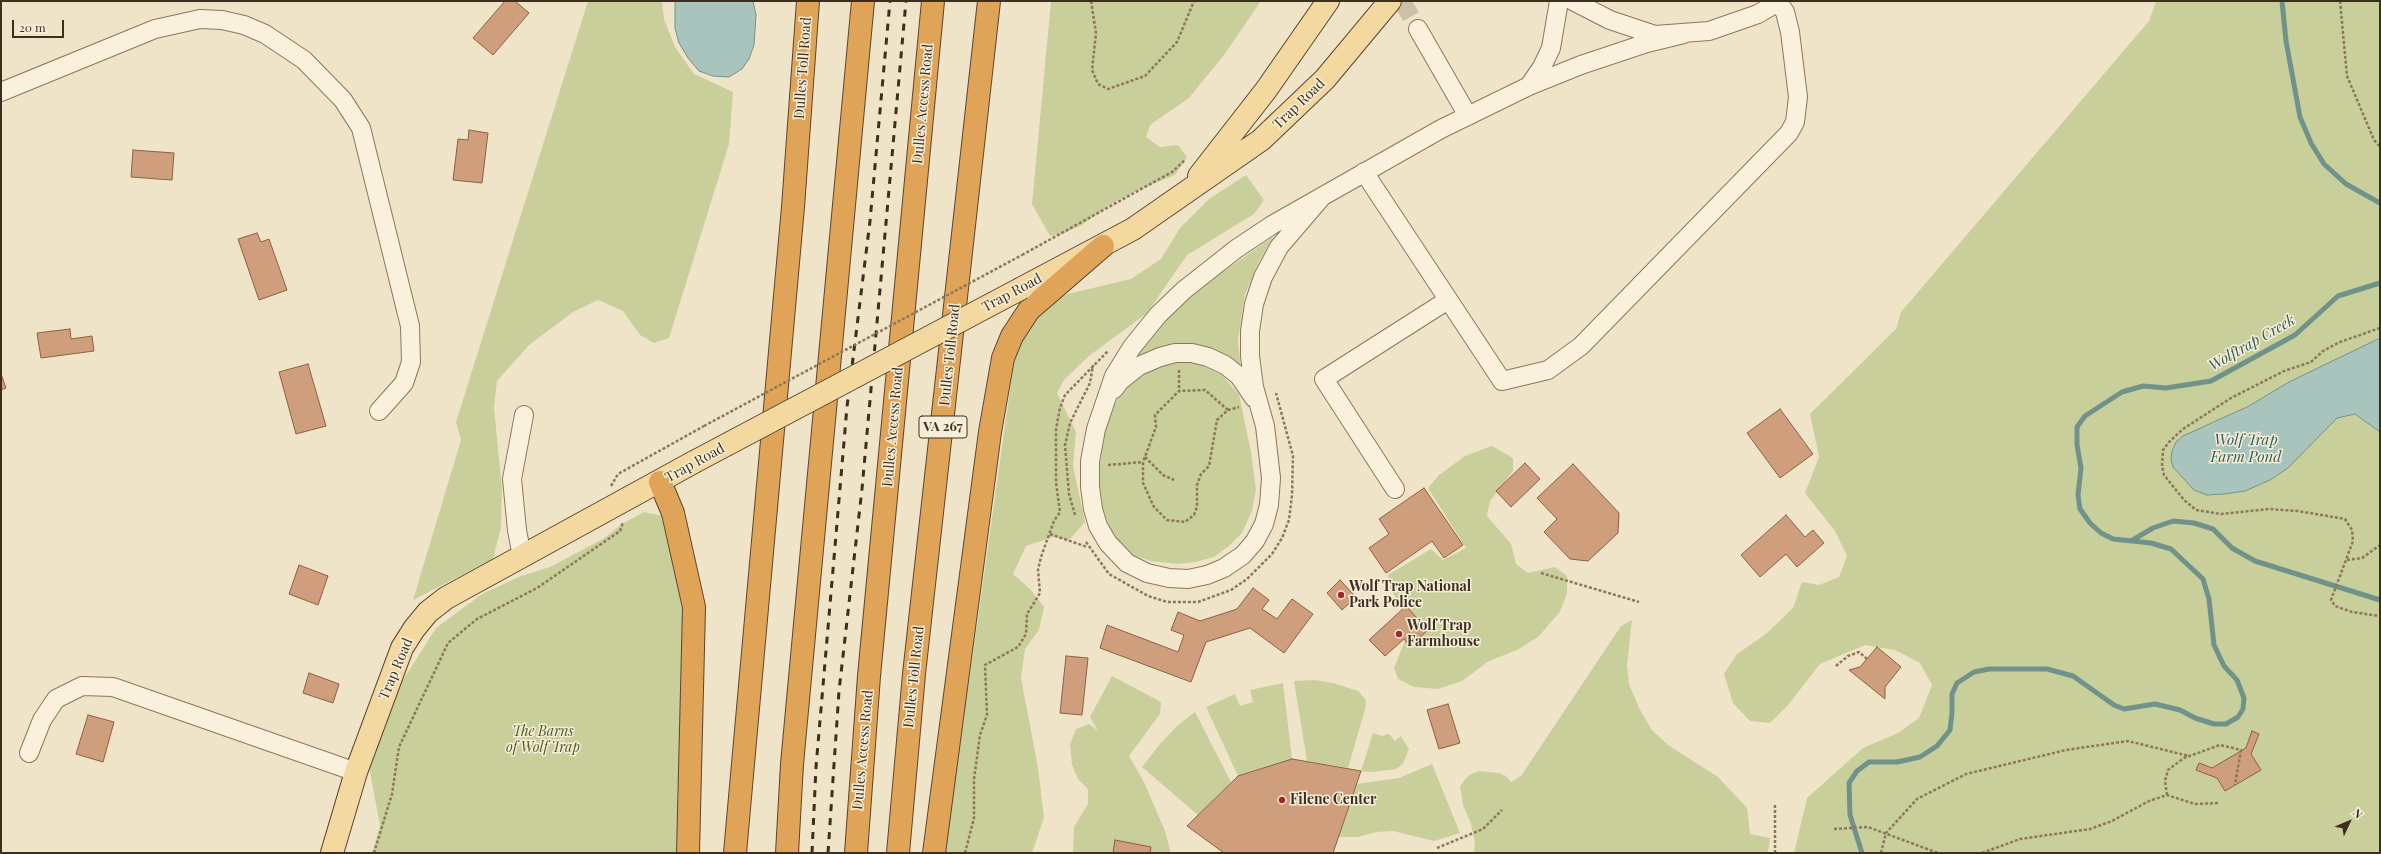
<!DOCTYPE html>
<style>
body{margin:0}
#map{position:relative;width:2381px;height:854px;overflow:hidden;background:#f0e4c8;font-family:"Playfair Display",serif}
canvas{display:block}
.frame{position:absolute;inset:0;border:2px solid #3d2e20;pointer-events:none}
.north{position:absolute;left:2329px;top:802px;width:40px;height:40px;-webkit-text-stroke:3px #f7eed8;paint-order:stroke;rotate:46deg;font-size:11px;font-weight:700;line-height:16px;text-align:center;color:#3d2e20}
.north::after{content:'';display:block;margin:auto;width:14px;height:18px;background:#3d2e20;clip-path:polygon(50% 0,100% 100%,50% 72%,0 100%)}
.scale{position:absolute;left:12px;top:20px;width:52px;height:18px;box-sizing:border-box;border:2px solid #3d2e20;border-top:0;padding-left:5px;font-size:12px;line-height:14px;white-space:nowrap;color:#3d2e20;-webkit-text-stroke:3px #f7eed8;paint-order:stroke}
</style>
<div id="map">
<canvas width="2381" height="854"></canvas>
<div class="frame"></div>
<div class="north">N</div>
<div class="scale">20 m</div>
</div>
<script>
const c = document.querySelector('canvas').getContext('2d');
c.lineJoin = 'round';
function paint(path, color) {
  c.fillStyle = color;
  c.fill(path, 'evenodd');
}
function shape(rows) {
  const path = new Path2D();
  for (const r of rows) {
    path.moveTo(r[0], r[1]);
    for (let i = 2; i < r.length; i += 2) path.lineTo(r[i], r[i + 1]);
  }
  return path;
}
function trace(path, color, width, dash) {
  c.strokeStyle = color;
  c.lineWidth = width;
  c.lineCap = dash ? 'butt' : 'round';
  c.setLineDash(dash || []);
  c.stroke(path);
}
function drawText(font, color, halo, rows, align = 'center') {
  c.font = font + ' "Playfair Display",serif';
  c.lineWidth = 3;
  c.setLineDash([]);
  c.textBaseline = 'middle';
  c.strokeStyle = halo;
  c.fillStyle = color;
  for (const [text, x, y, turn = 0] of rows) {
    c.save();
    c.translate(x, y);
    c.rotate((+turn || 0) * Math.PI / 180);
    c.textAlign = isNaN(turn) ? turn : align;
    if (halo) c.strokeText(text, 0, 0);
    c.fillText(text, 0, 0);
    c.restore();
  }
}
const green = shape([
 [588,1,662,1,664,19,675,47,694,74,733,92,729,144,669,338,654,343,640,335,623,311,598,300,573,312,529,345,497,381,494,408,502,489,501,527,493,559,413,600,461,440,456,422],
 [1051,1,1261,1,1224,55,1189,98,1150,125,1146,137,1160,147,1178,145,1187,157,1175,175,1138,190,1111,204,1082,225,1062,234,1050,236,1032,204],
 [2156,1,2380,1,2380,338,2289,382,2249,406,2183,436,2176,442,2172,451,2207,495,2224,494,2245,491,2270,480,2337,418,2355,414,2380,432,2380,853,1794,853,1807,798,1863,748,1898,733,1919,718,1932,685,1920,663,1895,650,1865,645,1820,664,1788,705,1770,723,1750,721,1733,703,1724,674,1737,654,1766,634,1793,608,1802,582,1819,585,1839,577,1847,556,1835,531,1805,493,1819,457,1810,414,1896,329,1901,312,2149,21],
 [1246,175,1264,200,1254,214,1187,255,1147,313,1089,356,1064,380,1057,393,1076,432,1073,466,1085,522,1069,540,1053,537,1026,546,1013,574,1030,589,1044,607,1039,630,1025,649,1021,678,1038,768,1044,817,1032,853,945,853,1015,354,1026,330,1055,297,1131,279,1161,259,1180,228,1209,199],
 [1273,237,1259,261,1245,294,1238,340,1241,370,1172,346,1151,350,1132,360,1171,313,1198,289],
 [1186,361,1198,363,1223,376,1239,395,1251,452,1256,490,1252,511,1242,533,1229,546,1214,557,1196,562,1178,564,1151,561,1130,554,1119,543,1111,531,1102,507,1099,475,1102,441,1112,409,1122,392,1134,380,1146,372,1170,363],
 [1492,446,1513,458,1513,471,1490,501,1487,516,1511,544,1516,564,1528,573,1555,567,1567,576,1567,593,1560,612,1538,637,1517,650,1489,661,1462,681,1438,689,1414,687,1398,679,1394,668,1410,628,1406,615,1390,588,1388,575,1431,549,1443,560,1466,548,1428,488,1439,475,1465,456],
 [644,512,663,516,679,581,683,619,678,853,372,853,380,826,369,766,396,691,436,628,482,594,521,576,550,567,603,539,622,524],
 [1632,620,1627,665,1629,684,1640,710,1652,730,1668,745,1718,777,1747,808,1750,834,1770,838,1768,853,1474,853,1475,842,1471,824,1463,805,1460,786,1469,775,1479,771,1499,773,1506,776,1511,782,1521,776,1621,626],
 [1112,676,1161,702,1160,714,1129,756,1144,782,1165,831,1171,853,1073,853,1074,827,1088,804,1088,789,1078,779,1072,765,1070,744,1076,729,1089,724,1098,731,1090,717],
 [1315,680,1333,683,1358,691,1365,699,1366,706,1348,768,1307,761,1294,681],
 [1283,683,1292,759,1238,776,1206,707,1235,694,1240,706,1253,702,1250,690],
 [1195,712,1231,782,1198,815,1142,767,1160,744,1178,725],
 [1373,733,1382,736,1389,734,1395,741,1401,736,1409,749,1403,764,1396,769,1372,772,1361,771],
 [1432,764,1460,833,1434,841,1393,831,1377,832,1358,837,1338,837,1357,784,1399,778]
]);
const water = shape([
 [675,1,753,1,756,15,754,45,749,59,742,69,729,77,713,76,699,71,688,58,679,43,675,28,675,1],
 [2380,338,2380,432,2355,414,2337,418,2288,468,2270,480,2245,491,2224,494,2207,495,2194,490,2173,467,2171,459,2172,451,2176,442,2183,436,2249,406,2289,382,2380,338]
]);
const stream = shape([
 [2282,1,2286,41,2300,117,2311,143,2324,164,2346,184,2380,203],
 [2131,541,2153,528,2173,521,2194,523,2213,529,2232,548,2255,561,2380,600],
 [1862,853,1850,815,1849,783,1857,771,1869,762,1897,762,1920,757,1937,746,1950,730,1952,713,1952,694,1957,683,1974,672,1989,669,2047,669,2073,676,2114,705,2124,709,2155,704,2180,710,2195,718,2214,724,2226,724,2238,717,2243,709,2244,698,2237,680,2224,666,2214,645,2209,599,2203,579,2171,549,2151,543,2113,539,2101,533,2090,523,2080,509,2078,495,2081,468,2077,445,2077,427,2085,416,2122,392,2143,386,2166,388,2211,381,2295,335,2338,296,2380,283]
]);
const building = shape([
 [505,1,515,1,529,13,493,55,473,38,505,1],
 [469,130,488,133,482,183,453,180,458,139,468,140,469,130],
 [133,150,174,153,172,180,131,177,133,150],
 [257,233,261,242,269,239,287,290,259,300,238,239,257,233],
 [70,329,71,339,92,336,94,351,41,358,37,333,70,329],
 [308,364,326,426,296,434,279,372,308,364],
 [1,374,6,388,1,390,1,374],
 [1780,409,1813,454,1780,478,1747,433,1780,409],
 [1525,463,1540,479,1511,507,1496,491,1525,463],
 [1573,464,1619,513,1618,533,1588,561,1570,559,1544,532,1557,519,1537,498,1573,464],
 [1424,488,1463,545,1444,558,1432,541,1386,573,1369,548,1389,534,1379,519,1424,488],
 [1786,515,1805,537,1813,530,1824,543,1797,567,1786,554,1760,577,1741,555,1786,515],
 [299,565,328,576,318,605,289,594,299,565],
 [1340,580,1356,597,1342,610,1327,593,1340,580],
 [1253,588,1269,600,1262,609,1277,619,1292,599,1313,614,1284,653,1250,628,1206,642,1191,682,1100,648,1107,625,1178,652,1184,635,1171,630,1178,612,1200,621,1237,609,1253,588],
 [1406,606,1428,630,1410,646,1404,639,1385,656,1369,640,1406,606],
 [1877,647,1901,667,1885,687,1885,699,1849,670,1860,667,1877,647],
 [1066,656,1088,658,1082,715,1060,713,1066,656],
 [309,673,339,684,333,703,303,693,309,673],
 [1448,704,1460,743,1439,749,1427,710,1448,704],
 [88,715,114,722,103,762,76,754,88,715],
 [2252,731,2259,734,2251,754,2261,770,2225,791,2217,778,2196,770,2199,763,2212,768,2246,748,2252,731],
 [1292,759,1361,771,1333,853,1224,853,1187,826,1238,776,1292,759],
 [1115,840,1151,847,1150,853,1113,853,1115,840]
]);
const minorTunnel = shape([
 [1402,1,1418,29]
]);
const path = shape([
 [1091,1,1096,33,1092,70,1098,84,1108,89,1145,76,1177,42,1194,1],
 [2340,1,2347,76,2374,140,2380,147],
 [1022,255,1172,172,1185,160],
 [2380,328,2340,342,2323,351,2311,362,2284,371,2231,398,2183,429,2169,442,2163,450,2162,466,2164,475,2184,500,2196,510,2221,514,2269,509,2298,511,2345,519,2352,530,2353,541,2331,600,2335,606,2352,612,2380,616],
 [1179,370,1179,391],
 [1228,410,1205,390,1179,391,1155,415,1156,427,1143,462,1143,483,1154,507,1167,520,1185,522,1194,515,1197,507,1197,485,1201,474,1209,466,1217,420,1228,410,1239,407],
 [1145,457,1163,475,1174,480],
 [1108,465,1143,462],
 [611,486,618,474,704,426],
 [1075,515,1069,494,1065,445,1070,423,1090,383,1093,365],
 [1050,534,1087,547],
 [1086,542,1109,574,1148,596,1167,602,1198,602,1231,590,1247,579,1272,554,1282,538,1289,520,1292,495,1293,456,1276,393],
 [2347,560,2362,558,2380,545],
 [1541,573,1639,602],
 [1836,666,1848,656,1859,652,1867,659],
 [2167,795,2165,781,2168,770,2184,758,2220,745,2241,750,2235,785],
 [1834,829,1868,827,1938,853],
 [1437,848,1483,829,1502,810],
 [374,853,392,794,399,747,448,643,477,619,537,588,620,531,623,522],
 [965,853,974,818,974,779,980,735,987,715,985,665,1018,647,1026,634,1027,614,1040,593,1038,570,1041,557,1054,521,1060,512,1056,483,1056,429,1060,408,1065,395,1108,351],
 [1775,853,1775,803],
 [1881,853,1886,833,1917,799,1966,774,2066,750,2128,741,2189,756],
 [1982,853,2020,839,2090,829,2112,821,2149,801,2167,795,2195,804,2219,803]
]);
const minor = shape([
 [1573,1,1610,20,1655,35,1709,31,1758,14,1780,1],
 [1418,29,1468,116],
 [1529,86,1542,67,1551,48,1559,1],
 [1,92,155,29,200,19,222,20,244,25,265,34,304,60,343,100,361,128,410,326,411,362,404,383,379,411],
 [1364,172,1502,381,1548,370,1581,346,1789,133,1795,122,1798,97,1790,32,1785,12,1778,2],
 [1321,198,1279,247,1263,277,1254,304,1250,331,1250,356,1254,387,1265,426,1271,478,1269,505,1264,524,1255,541,1243,555,1224,568,1207,575,1188,579,1169,578,1147,573,1127,563,1108,543,1098,526,1093,509,1090,487,1090,461,1096,429,1114,376,1132,347,1158,315,1184,290,1236,249,1272,225,1441,129,1529,86,1581,65,1647,43,1684,34],
 [1114,389,1120,381,1139,366,1160,357,1175,353,1192,353,1208,357,1225,365,1239,376,1254,398],
 [1395,489,1324,379,1448,300],
 [522,557,517,530,512,479,524,415],
 [29,753,42,720,56,699,82,686,113,687,356,772]
]);
const major = shape([
 [1199,176,1266,90,1328,1],
 [1022,288,1133,229,1261,140,1325,79,1390,1],
 [332,853,356,772,402,648,414,629,428,612,446,598,694,462]
]);
const highway = shape([
 [660,482,673,513,694,607,688,853],
 [735,853,793,207,808,1],
 [787,853,792,764,863,1],
 [856,853,869,676,933,1],
 [898,853,914,674,989,1],
 [934,853,990,432,1003,358,1012,336,1029,310,1103,246]
]);
const rail = shape([
 [812,853,816,767,847,407,870,221,890,1],
 [828,853,839,691,862,489,906,1]
]);
const pathBridge = shape([
 [704,426,1022,255]
]);
const majorBridge = shape([
 [694,462,1022,288]
]);
const markers = [
 [1341,595,4,"#9e2a2b"],
 [1399,634,4,"#9e2a2b"],
 [1282,800,4,"#9e2a2b"]
];
const shields = [
 [943,427,48]
];
const shieldNames = [
 ["VA 267",943,427]
];
const streetNames = [
 ["Dulles Toll Road",803,68,-86],
 ["Dulles Access Road",923,104,-85],
 ["Trap Road",1299,104,-44],
 ["Trap Road",1012,293,-28],
 ["Dulles Toll Road",950,355,-84],
 ["Dulles Access Road",893,427,-85],
 ["Trap Road",695,463,-29],
 ["Trap Road",396,669,-67],
 ["Dulles Toll Road",914,677,-84],
 ["Dulles Access Road",863,750,-85]
];
const poiNames = [
 ["Wolf Trap National",1349,587],
 ["Park Police",1349,603],
 ["Wolf Trap",1407,626],
 ["Farmhouse",1407,642],
 ["Filene Center",1290,800]
];
const parkNames = [
 ["The Barns",543,732],
 ["of Wolf Trap",543,748]
];
const waterNames = [
 ["Wolftrap Creek",2252,343,-30],
 ["Wolf Trap",2246,440],
 ["Farm Pond",2246,457]
];
paint(green, '#c9cf9b');
paint(water, '#a9c4bc');
trace(water, '#6f938a', 1);
trace(stream, '#6f938a', 5);
paint(building, '#cf9f7d');
trace(building, '#8d5f41', 1);
trace(minorTunnel, '#ccc0a6', 18, [18, 9]);
trace(minor, '#8d765c', 20);
trace(major, '#5b4430', 24);
trace(highway, '#5b4430', 24);
trace(path, '#8d765c', 2.5, [3, 2]);
trace(minor, '#faf1dc', 18);
trace(major, '#f3d9a0', 22);
trace(highway, '#e0a458', 22);
trace(rail, '#3d2e20', 3, [7, 7]);
trace(majorBridge, '#5b4430', 24, []);
trace(pathBridge, '#8d765c', 2.5, [3, 2]);
trace(majorBridge, '#f3d9a0', 22);
for (const [x, y, r, color] of markers) {
  const dot = new Path2D();
  dot.arc(x, y, r, 0, 2 * Math.PI);
  c.fillStyle = color;
  c.fill(dot);
  trace(dot, '#f7eed8', 1.5);
}
for (const [x, y, w] of shields) {
  const box = new Path2D();
  box.roundRect(x - w / 2, y - 11, w, 22, 3);
  c.fillStyle = '#f7eed8';
  c.fill(box);
  trace(box, '#3d2e20', 1);
}
drawText('bold 13px', '#3d2e20', null, shieldNames);
drawText('14px', '#3d2e20', '#f7eed8', streetNames);
drawText('bold 14px', '#3d2e20', '#f7eed8', poiNames, 'left');
drawText('italic 14px', '#4d5a26', '#f7eed8', parkNames);
drawText('italic 15px', '#2f5d5a', '#f7eed8', waterNames);
</script>
